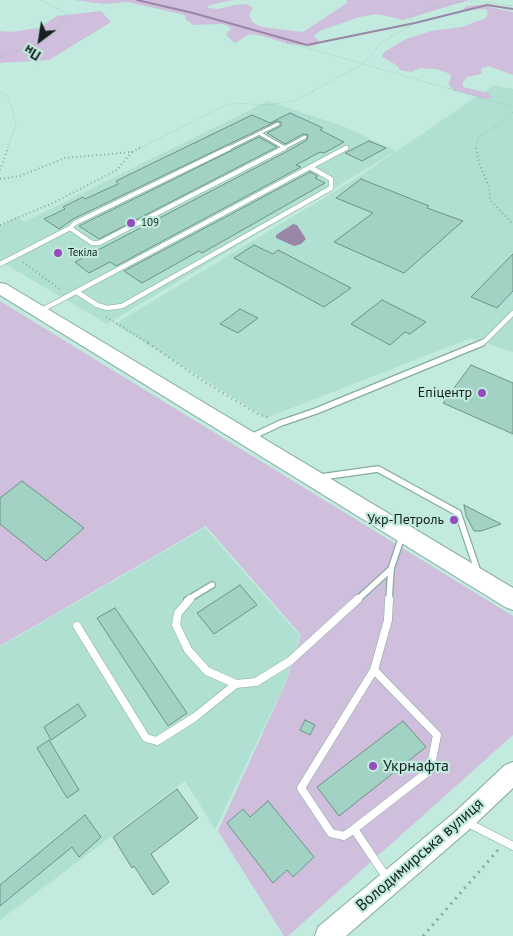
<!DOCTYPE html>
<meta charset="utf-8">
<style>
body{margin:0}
#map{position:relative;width:513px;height:936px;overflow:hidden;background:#c2eade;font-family:"PT Sans",sans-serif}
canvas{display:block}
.north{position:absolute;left:15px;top:15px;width:50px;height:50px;-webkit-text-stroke:4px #c2eade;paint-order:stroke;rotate:211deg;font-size:14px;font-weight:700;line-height:20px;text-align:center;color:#13221e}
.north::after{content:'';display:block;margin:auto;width:18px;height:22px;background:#13221e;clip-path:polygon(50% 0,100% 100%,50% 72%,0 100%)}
</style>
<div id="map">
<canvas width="513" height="936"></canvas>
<div class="north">Пн</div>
</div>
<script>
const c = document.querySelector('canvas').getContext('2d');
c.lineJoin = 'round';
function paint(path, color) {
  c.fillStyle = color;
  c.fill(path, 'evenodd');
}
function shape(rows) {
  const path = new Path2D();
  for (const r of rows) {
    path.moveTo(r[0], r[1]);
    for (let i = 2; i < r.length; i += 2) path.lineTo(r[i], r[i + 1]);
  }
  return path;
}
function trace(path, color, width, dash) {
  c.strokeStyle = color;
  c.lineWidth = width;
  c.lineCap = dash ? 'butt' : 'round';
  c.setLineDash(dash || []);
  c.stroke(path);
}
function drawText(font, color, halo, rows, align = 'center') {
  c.font = font + ' "PT Sans",sans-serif';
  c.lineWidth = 4.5;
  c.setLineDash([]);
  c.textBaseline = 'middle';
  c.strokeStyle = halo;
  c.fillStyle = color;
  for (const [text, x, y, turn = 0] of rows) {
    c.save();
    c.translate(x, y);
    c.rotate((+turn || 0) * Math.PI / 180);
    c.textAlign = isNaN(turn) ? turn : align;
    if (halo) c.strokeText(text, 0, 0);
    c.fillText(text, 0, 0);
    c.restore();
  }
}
const built = shape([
 [494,85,513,89,513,352,471,338,266,418,115,324,360,176],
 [268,101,345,127,396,151,107,324,0,261,0,226,17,217,24,222],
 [205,528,300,636,285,683,215,829,185,781,0,920,0,647]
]);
const green = shape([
 [73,0,234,0,209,5,208,8,218,9,234,5,246,4,253,8,249,15,252,22,262,27,303,32,347,3,347,0,469,0,403,20,378,14,359,17,320,31,314,36,320,43,312,46,288,44,263,36,250,34,235,43,226,35,231,28,223,24,194,25,186,20,185,15,128,2,104,4],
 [480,5,513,12,513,75,488,66,481,69,482,74,467,77,463,82,463,87,488,93,493,97,486,99,453,90,448,83,451,78,450,74,437,69,420,68,411,72,400,70,398,66,382,57,384,52,406,39,431,31,462,27,486,18,488,12,486,9,462,10,467,6],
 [101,11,111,22,49,60,0,63,0,31,11,32,39,28,57,16],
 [0,301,513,616,513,735,288,936,284,936,218,831,286,682,301,635,206,526,0,646]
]);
const water = shape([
 [293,224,297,225,306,239,301,244,294,246,276,238,276,235]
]);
const stream = shape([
 [137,0,193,13,307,45,415,23,487,5,513,9]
]);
const building = shape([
 [290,113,323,128,320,130,344,142,324,153,320,152,296,165,301,167,116,266,110,262,89,273,75,262,286,152,307,140,308,135,303,134,285,144,267,133,281,126,281,122,277,121,73,219,59,229,44,219,65,209,63,207,83,197,85,199,118,184,116,181,252,115,270,123,290,113],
 [259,137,277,147,99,239,79,226,259,137],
 [369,141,386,148,362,161,345,153,369,141],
 [310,172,318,176,315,178,325,183,202,253,199,251,142,283,124,271,310,172],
 [361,179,429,206,427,208,463,221,404,273,334,242,373,213,336,198,361,179],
 [254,245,273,254,278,250,351,288,324,307,234,258,254,245],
 [513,254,513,291,497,308,471,297,513,254],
 [382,300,426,322,410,334,405,332,390,345,351,324,382,300],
 [240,309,258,318,238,333,220,324,240,309],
 [471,365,513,383,513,434,443,403,471,365],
 [22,481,84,528,46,561,0,524,0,498,22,481],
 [464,505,501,524,481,531,474,531,466,516,464,505],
 [240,585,257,605,214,634,197,613,240,585],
 [115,608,187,713,168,726,97,618,115,608],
 [78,704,86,716,51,740,44,727,78,704],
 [305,720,315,725,310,735,300,730,305,720],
 [403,721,426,747,339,816,317,787,403,721],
 [49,740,79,790,67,798,37,748,49,740],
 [177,789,198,818,151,854,169,882,153,895,134,866,132,868,113,837,177,789],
 [268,801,314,857,293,877,287,870,273,883,227,823,243,809,250,817,268,801],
 [85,815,101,837,79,857,72,847,0,906,0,885,85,815]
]);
const pathFar3 = shape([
 [287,42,513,107],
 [0,57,40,43,49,37,53,30,66,19,67,14,41,0],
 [0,91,9,98,16,124,7,149],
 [138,149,223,106,235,103,267,105,294,101,363,64,381,43,415,23,409,18,432,8,457,2,475,1,513,6],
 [476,149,478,137,507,119,513,112]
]);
const pathFar2 = shape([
 [476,148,479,163,489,187,490,200,513,224],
 [0,170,8,148],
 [0,179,20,176,65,158,132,152,140,148],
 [0,225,53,203,117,170,132,152],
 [23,262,61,290],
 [106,317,150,344]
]);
const pathFar1 = shape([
 [148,343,203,381,258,414,269,418]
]);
const path = shape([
 [423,936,498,850]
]);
const laneFar3 = shape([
 [259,133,285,148],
 [227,149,278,124],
 [282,149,305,137],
 [343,149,347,147]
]);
const laneFar2 = shape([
 [70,228,92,243,99,243,284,148],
 [0,264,70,228,75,223,229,148],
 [77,292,97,305,107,308,122,306,331,188,331,179,310,167],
 [40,311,346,148],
 [479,344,485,341,513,313]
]);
const laneFar1 = shape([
 [251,437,281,423,316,411,482,343],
 [321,477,378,469,458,513,478,572],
 [187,600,212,585],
 [357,600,391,569],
 [389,600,391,569,402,536]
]);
const lane = shape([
 [190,599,178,613,176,625,188,650,207,671,236,684],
 [77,626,146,738,157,741,195,717,236,684,256,682,290,661,358,599],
 [468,823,513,846],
 [354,829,430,770,437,735,374,670],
 [387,878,354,829,344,836,331,833,301,788,374,670,388,620,389,599]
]);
const primary = shape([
 [513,762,513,788,471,828,346,936,315,936,318,927,455,812,505,765,513,762]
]);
const highway = shape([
 [0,283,6,284,513,588,513,610,505,607,0,295,0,283]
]);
const markers = [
 [131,223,5,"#954bbd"],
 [58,253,5,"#954bbd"],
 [482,393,5,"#954bbd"],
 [454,520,5,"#954bbd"],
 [373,766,5,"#954bbd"]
];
const farPoinames = [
 ["109",141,223],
 ["Текіла",68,253]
];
const poiNames = [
 ["Епіцентр",472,393],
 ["Укр-Петроль",444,520]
];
const nearPoinames = [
 ["Укрнафта",383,766]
];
const nearStreetnames = [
 ["Володимирська вулиця",420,855,-41]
];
paint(built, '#b0e0d2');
paint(green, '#d0bfdc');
paint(water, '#9a86a7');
trace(stream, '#9a86a7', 2);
paint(building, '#a1d2c4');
trace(building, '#6e9389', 1);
trace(laneFar3, '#85aba1', 4.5);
trace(laneFar2, '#85aba1', 5.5);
trace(laneFar1, '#85aba1', 8);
trace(lane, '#85aba1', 9);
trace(primary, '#85aba1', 2);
trace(highway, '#85aba1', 2);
trace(pathFar3, '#89a9a0', 1, [0.5, 2]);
trace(pathFar2, '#89a9a0', 2, [1, 3]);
trace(pathFar1, '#89a9a0', 2.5, [1, 4]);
trace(path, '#89a9a0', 3, [2, 5]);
trace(laneFar3, '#fff', 3);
trace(laneFar2, '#fff', 4.5);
trace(laneFar1, '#fff', 5.5);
trace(lane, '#fff', 8);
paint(primary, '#fff');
paint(highway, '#fff');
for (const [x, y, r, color] of markers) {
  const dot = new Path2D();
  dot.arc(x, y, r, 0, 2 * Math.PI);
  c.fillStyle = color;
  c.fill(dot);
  trace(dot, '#c2eade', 2);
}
drawText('11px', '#13221e', '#c2eade', farPoinames, 'left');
drawText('14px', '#13221e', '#c2eade', poiNames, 'right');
drawText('16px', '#13221e', '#c2eade', nearPoinames, 'left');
drawText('16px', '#13221e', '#c2eade', nearStreetnames);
</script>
